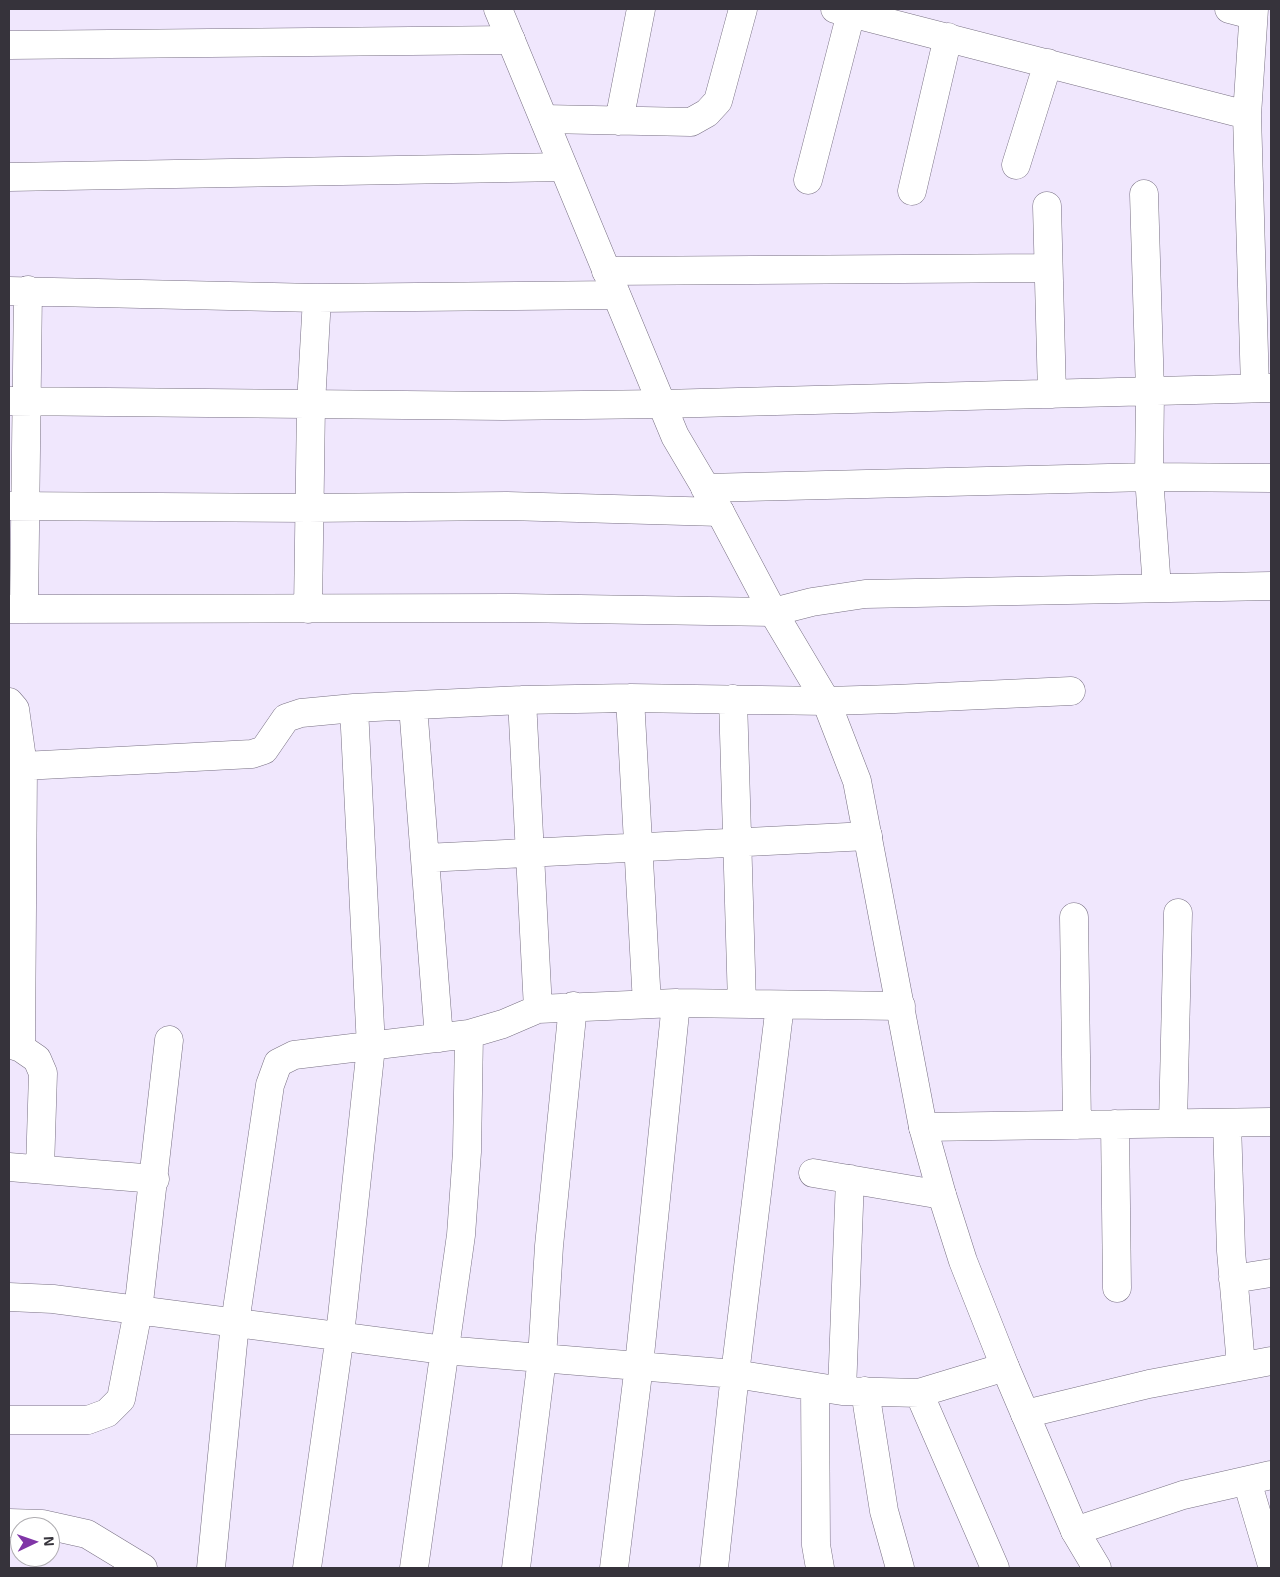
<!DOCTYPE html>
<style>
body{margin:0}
#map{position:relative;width:1280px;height:1577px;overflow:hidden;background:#f0e7fd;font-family:"Exo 2",sans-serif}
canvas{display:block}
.frame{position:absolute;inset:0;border:10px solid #36333b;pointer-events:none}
.north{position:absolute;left:10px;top:1517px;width:50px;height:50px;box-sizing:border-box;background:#fff;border:1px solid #afadb1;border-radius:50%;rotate:87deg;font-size:14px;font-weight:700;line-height:20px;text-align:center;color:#36333b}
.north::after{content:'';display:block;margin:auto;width:18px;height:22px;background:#8035a7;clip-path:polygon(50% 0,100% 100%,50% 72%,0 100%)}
</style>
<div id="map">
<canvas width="1280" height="1577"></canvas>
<div class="frame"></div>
<div class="north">N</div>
</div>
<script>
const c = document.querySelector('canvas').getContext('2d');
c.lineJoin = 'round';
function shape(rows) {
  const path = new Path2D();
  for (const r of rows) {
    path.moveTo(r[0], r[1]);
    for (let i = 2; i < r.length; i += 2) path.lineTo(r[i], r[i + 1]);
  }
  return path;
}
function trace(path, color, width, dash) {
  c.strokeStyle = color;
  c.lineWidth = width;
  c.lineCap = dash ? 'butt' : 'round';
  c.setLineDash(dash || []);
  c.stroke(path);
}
const street = shape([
 [835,9,1247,115],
 [1229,9,1252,15],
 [1254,9,1247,115,1255,388],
 [9,45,511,40],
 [544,119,691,122,707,113,718,101,743,9],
 [619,121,641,9],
 [1016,165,1048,63],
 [9,177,563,167],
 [808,180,851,13],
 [912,191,948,37],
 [1144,194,1150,392,1149,477,1157,588],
 [1047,206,1052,394],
 [606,271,1048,268],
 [9,291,317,298,616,295],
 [9,401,503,406,662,404,1271,388],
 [705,488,1149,477,1271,478],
 [9,506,308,508,507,506,720,512],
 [9,609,515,608,773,612,812,602,865,594,1271,586],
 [24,609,28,290],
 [308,609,311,404,317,298],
 [630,698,647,1004],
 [733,699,742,1004],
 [522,700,538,1009],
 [9,702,15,709,23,766,21,1048],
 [413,706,439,1038],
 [23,766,252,754,264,750,286,718,301,713,354,708,522,700,630,698,826,701,895,699,1071,691],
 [425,858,868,836],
 [1074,917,1077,1125],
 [9,1044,21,1048,37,1059,43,1073,40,1169],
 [1173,1123,1178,913],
 [1227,1123,1231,1251,1241,1365],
 [1115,1124,1117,1288],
 [923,1127,1271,1122],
 [9,1167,155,1179],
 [813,1173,942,1195],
 [1233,1279,1271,1273],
 [9,1297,53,1299,444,1350,735,1374,842,1391,919,1393,1005,1367],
 [815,1387,816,1545,820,1568],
 [842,1391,850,1179],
 [865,1391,884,1511,900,1568],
 [919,1393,995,1568],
 [1025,1414,1149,1384,1271,1361],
 [9,1420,88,1420,107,1413,121,1399,138,1311,169,1040],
 [1247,1481,1271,1562],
 [9,1523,42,1524,87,1534,143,1568],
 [1075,1531,1183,1495,1271,1475],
 [211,1568,235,1323,270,1085,278,1063,294,1055,469,1034,503,1024,538,1009,676,1003,901,1006],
 [307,1568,340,1335,371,1047,354,708],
 [414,1568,461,1235,467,1152,469,1034],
 [516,1568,542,1358,549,1246,573,1006],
 [614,1568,639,1365,676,1003],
 [714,1568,735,1374,780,1005]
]);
const secondary = shape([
 [498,9,675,436,720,512,773,612,826,701,857,781,923,1127,942,1195,963,1261,1005,1367,1075,1531,1097,1568]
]);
trace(street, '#787083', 29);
trace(secondary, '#787083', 29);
trace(street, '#fff', 28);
trace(secondary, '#fff', 28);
</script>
